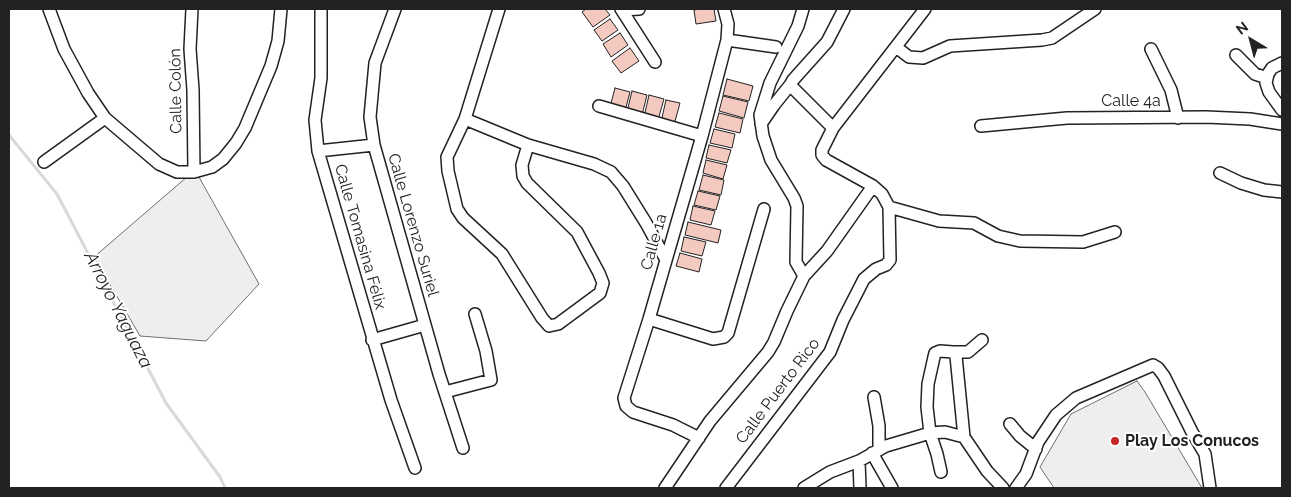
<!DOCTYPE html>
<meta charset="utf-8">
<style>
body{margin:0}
#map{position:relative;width:1291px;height:497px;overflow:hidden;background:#fff;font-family:Raleway,sans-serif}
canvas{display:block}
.frame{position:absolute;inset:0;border:10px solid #222;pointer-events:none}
.north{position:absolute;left:1226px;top:15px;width:50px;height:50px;-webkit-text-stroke:4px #fff;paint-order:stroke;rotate:323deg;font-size:14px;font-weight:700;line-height:20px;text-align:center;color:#222}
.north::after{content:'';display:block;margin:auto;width:18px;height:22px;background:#222;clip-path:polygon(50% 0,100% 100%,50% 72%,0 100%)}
</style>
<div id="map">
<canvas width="1291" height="497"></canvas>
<div class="frame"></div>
<div class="north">N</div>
</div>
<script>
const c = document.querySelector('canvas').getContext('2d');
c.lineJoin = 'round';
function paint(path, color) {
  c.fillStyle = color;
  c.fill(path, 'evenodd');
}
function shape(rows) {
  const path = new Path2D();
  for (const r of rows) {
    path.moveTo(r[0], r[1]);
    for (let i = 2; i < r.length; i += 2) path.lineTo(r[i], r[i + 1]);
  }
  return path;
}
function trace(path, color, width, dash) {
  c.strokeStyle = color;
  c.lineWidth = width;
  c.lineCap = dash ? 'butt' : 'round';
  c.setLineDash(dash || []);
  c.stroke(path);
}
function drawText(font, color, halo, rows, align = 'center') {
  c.font = font + ' Raleway,sans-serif';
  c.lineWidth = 4;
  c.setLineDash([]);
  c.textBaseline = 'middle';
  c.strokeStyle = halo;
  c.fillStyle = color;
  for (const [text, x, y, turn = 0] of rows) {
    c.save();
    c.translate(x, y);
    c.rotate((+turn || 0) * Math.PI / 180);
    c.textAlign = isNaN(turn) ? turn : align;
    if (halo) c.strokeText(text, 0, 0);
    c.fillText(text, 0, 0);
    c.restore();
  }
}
const green = shape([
 [195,170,259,284,206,341,140,336,94,257,195,170],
 [1137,381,1145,392,1202,488,1054,488,1040,467,1071,414,1137,381]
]);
const stream = shape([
 [9,135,57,194,166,403,220,477,225,488]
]);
const building = shape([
 [586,9,605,9,610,15,593,27,582,12,586,9],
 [701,9,714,9,716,21,696,24,694,10,701,9],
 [610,19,618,30,602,41,594,30,610,19],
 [620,33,628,45,611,57,603,44,620,33],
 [630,48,639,61,621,73,612,61,630,48],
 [727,79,753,86,749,101,723,95,727,79],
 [615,88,630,92,625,111,610,107,615,88],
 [632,91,647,95,642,115,627,112,632,91],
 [649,95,664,99,658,120,644,117,649,95],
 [723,96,748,102,744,118,719,111,723,96],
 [666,100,680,103,674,125,661,122,666,100],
 [719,113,743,119,740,133,715,127,719,113],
 [714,129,735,134,732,148,710,143,714,129],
 [709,145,731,150,727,163,706,158,709,145],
 [706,160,727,165,723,179,703,173,706,160],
 [703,175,724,180,721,195,699,190,703,175],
 [698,191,720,196,716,210,694,205,698,191],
 [693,206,715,211,711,225,690,220,693,206],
 [688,222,721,230,718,243,685,235,688,222],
 [684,237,706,242,702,256,681,251,684,237],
 [680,253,702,259,699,272,676,266,680,253]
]);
const minor = shape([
 [49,9,64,49,88,93,105,118,159,164,177,172,194,172,212,167,223,159,236,143,245,128,271,66,278,41,281,9],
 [192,9,190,49,193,90,194,172],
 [321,9,321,78,315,120,318,151,391,400,415,468],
 [395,9,375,63,370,117,374,145,439,374,463,448],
 [499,9,465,119,447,157,448,171,457,209,463,218,502,254,542,318,549,326,558,324,600,293,603,283,599,273,577,232,527,183,523,176,522,165,528,145],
 [621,9,655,62],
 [803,9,798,26,770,83,760,115,763,136,771,160,794,198,797,206,796,262,804,276],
 [622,10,639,9],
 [727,40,776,47],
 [896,47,909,57,923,58,950,46,1042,40,1052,38,1095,9],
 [1151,49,1171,90,1178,118],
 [1236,55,1255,74,1267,78],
 [1282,63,1272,68,1268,74,1266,83,1269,92,1282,110],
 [599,106,702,136],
 [465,119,528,145,594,164,611,172,623,186,646,223,666,260],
 [761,124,774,105,790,85],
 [981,126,1067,118,1206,117,1250,119,1282,124],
 [833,128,790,85,793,80,827,42,844,9],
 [318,151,374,145],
 [44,162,105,118],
 [1220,173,1241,183,1264,190,1282,192],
 [889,207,882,194,873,186,826,160,822,155,822,150,833,128,925,9],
 [889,207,939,221,974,223,998,236,1020,241,1083,242,1115,232],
 [649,319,713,339,724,337,728,333,764,209],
 [372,340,425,325],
 [953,352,968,352,982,340],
 [445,392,491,380,486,351,475,314],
 [874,397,879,426,879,450],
 [1010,424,1020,436,1036,449],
 [699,438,673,425,633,412,626,406,624,398,649,319,702,136,727,40,728,24,724,9],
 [872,453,892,488],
 [859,461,860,488],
 [941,472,937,454,930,433,927,407,928,384,934,357,935,353,940,351,953,352,956,356,964,437],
 [665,488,710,421,768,352,774,342,787,311,804,276,827,251,873,186],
 [726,488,830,352,843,320,864,279,876,269,886,265,890,260,889,207],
 [804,488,830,472,859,461,886,446,930,433,945,432,964,437,987,471,1003,488],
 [1016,488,1026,474,1038,442,1056,415,1076,398,1153,365,1158,368,1164,376,1192,432,1205,454,1210,488]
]);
const markers = [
 [1115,441,5,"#c62828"]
];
const streetNames = [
 ["Calle Colón",176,91,-91],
 ["Calle 4a",1131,101],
 ["Calle Lorenzo Suriel",413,225,74],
 ["Calle Tomasina Félix",360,237,74],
 ["Calle 1a",654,242,-74],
 ["Calle Puerto Rico",778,391,-53]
];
const poiNames = [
 ["Play Los Conucos",1125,441]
];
const waterNames = [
 ["Arroyo Yaguaza",118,310,63]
];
paint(green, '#eee');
trace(green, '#6f6f6f', 1);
trace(stream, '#d9d9d9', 3);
paint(building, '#f3c9c0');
trace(building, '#222', 1);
trace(minor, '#222', 14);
trace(minor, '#fff', 11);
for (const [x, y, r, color] of markers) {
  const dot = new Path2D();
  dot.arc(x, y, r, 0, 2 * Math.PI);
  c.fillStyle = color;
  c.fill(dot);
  trace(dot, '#fff', 2);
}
drawText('16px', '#222', '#fff', streetNames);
drawText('bold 16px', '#222', '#fff', poiNames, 'left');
drawText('italic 18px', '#222', '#fff', waterNames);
</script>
